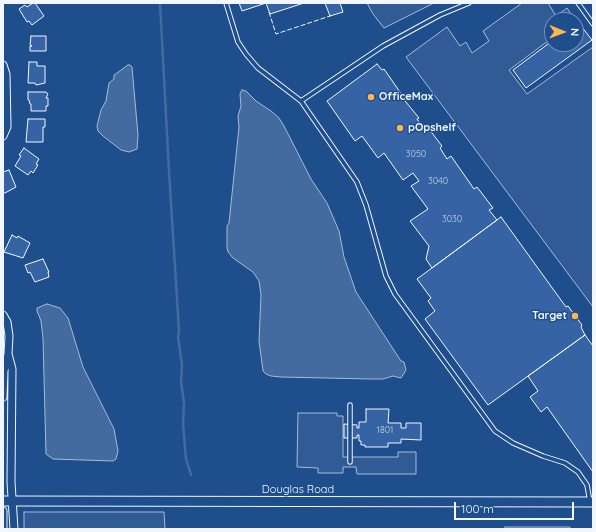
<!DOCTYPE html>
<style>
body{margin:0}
#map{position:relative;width:596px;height:532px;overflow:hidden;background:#1f4e8c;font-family:Quicksand,sans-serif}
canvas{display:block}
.frame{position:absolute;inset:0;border:4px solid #f2f6ff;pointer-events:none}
.north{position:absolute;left:544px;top:12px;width:40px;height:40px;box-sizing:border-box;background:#1f4e8c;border:1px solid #7391ba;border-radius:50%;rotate:91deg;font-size:11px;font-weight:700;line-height:16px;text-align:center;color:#f2f6ff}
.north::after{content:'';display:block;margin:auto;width:14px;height:18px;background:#ffb74d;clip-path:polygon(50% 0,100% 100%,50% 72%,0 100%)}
.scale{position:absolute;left:454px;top:502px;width:120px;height:18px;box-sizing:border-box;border:2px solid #f2f6ff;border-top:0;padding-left:5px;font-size:12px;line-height:14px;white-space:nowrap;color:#f2f6ff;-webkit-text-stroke:3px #1f4e8c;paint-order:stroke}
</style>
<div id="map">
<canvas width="596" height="532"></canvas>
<div class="frame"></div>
<div class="north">N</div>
<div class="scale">100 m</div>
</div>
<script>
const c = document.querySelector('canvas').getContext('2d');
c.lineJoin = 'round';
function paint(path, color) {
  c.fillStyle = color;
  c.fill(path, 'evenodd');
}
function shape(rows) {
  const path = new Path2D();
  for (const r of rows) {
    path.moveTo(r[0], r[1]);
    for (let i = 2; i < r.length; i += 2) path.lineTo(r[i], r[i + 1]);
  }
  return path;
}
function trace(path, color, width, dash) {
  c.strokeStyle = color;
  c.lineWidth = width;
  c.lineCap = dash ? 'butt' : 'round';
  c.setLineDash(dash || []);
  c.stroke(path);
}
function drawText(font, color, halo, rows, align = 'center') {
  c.font = font + ' Quicksand,sans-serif';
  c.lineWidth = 3;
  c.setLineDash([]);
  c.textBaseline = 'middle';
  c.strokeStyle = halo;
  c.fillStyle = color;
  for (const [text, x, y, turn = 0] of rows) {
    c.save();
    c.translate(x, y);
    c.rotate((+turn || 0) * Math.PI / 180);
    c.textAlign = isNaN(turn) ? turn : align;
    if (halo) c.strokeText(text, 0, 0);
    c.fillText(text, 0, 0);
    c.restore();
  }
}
const built = shape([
 [367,3,434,3,384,28,373,14,367,3],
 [522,3,548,3,556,16,567,8,575,20,552,20,552,38,509,70,527,94,593,47,593,307,406,57,447,27,460,46,466,42,472,53,489,41,483,31,522,3],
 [298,413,337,413,337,416,343,416,343,457,398,457,398,452,416,452,416,474,357,474,356,467,343,467,343,473,318,473,318,468,297,467,298,413],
 [24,512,164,512,165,529,27,529,24,528,24,512],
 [505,527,570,527,570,529,505,529,505,527]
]);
const water = shape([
 [128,65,130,65,132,67,138,135,137,149,129,152,121,150,103,136,98,131,97,126,101,110,106,101,109,83,114,79,114,75,117,73,128,65],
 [242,90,246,91,256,101,271,111,279,118,284,126,311,179,327,203,339,231,344,257,356,292,401,361,404,362,406,370,401,378,393,376,383,379,370,379,280,377,271,376,266,374,263,371,259,341,261,295,259,281,253,272,233,258,228,252,227,248,227,226,229,223,239,127,238,116,241,106,240,94,242,90],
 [47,304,60,308,68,318,83,367,114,429,118,451,116,459,113,461,53,459,46,454,43,338,41,321,37,311,37,308,47,304]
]);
const stream = shape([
 [160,3,169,171,179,331,178,337,182,365,181,382,184,403,183,424,186,459,191,475]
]);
const building = shape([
 [33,3,35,3,44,16,32,25,29,21,27,22,19,9,25,5,27,7,33,3],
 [239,3,266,3,242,11,239,3],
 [266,3,304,3,270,14,266,3],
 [325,3,340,3,343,12,330,16,325,3],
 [578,22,592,40,526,88,513,70,552,41,552,44,576,44,576,24,578,22],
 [31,36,46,36,46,51,30,51,30,46,32,46,30,45,31,36],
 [29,62,37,62,37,66,45,66,45,83,36,85,35,83,28,83,29,62],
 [377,64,382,70,384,69,402,95,401,96,419,118,417,119,422,126,423,124,427,130,429,129,442,146,440,148,447,159,451,156,474,189,477,187,493,208,489,210,497,220,432,268,426,259,429,246,410,221,428,209,411,186,419,181,413,173,403,180,384,153,378,158,362,136,355,141,327,101,377,64],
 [28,92,46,92,48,94,46,98,48,98,48,106,46,106,46,111,31,111,31,104,30,104,29,100,28,100,28,92],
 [28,119,45,119,45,127,43,127,43,142,26,142,28,119],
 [24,148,39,159,36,164,38,165,33,173,31,171,28,175,15,166,21,156,19,155,24,148],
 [9,170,16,187,5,193,3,192,3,172,9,170],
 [501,217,566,307,568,306,582,325,581,327,585,335,488,405,425,319,435,311,428,301,431,298,417,279,501,217],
 [12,235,17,238,18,236,30,243,23,258,4,252,12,235],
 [43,259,49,272,48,272,49,277,35,282,30,272,28,273,25,265,43,259],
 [585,335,593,346,593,472,547,407,541,412,530,397,538,391,528,376,585,335],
 [366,409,389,409,388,423,401,423,401,428,406,428,406,423,421,423,421,440,401,439,401,443,388,443,388,447,365,447,365,445,361,445,361,441,359,441,359,435,357,435,357,438,344,438,344,424,357,425,357,428,359,428,359,422,366,422,366,409]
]);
const service = shape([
 [226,3,238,42,246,54,258,68,301,101,357,182,366,205,386,276,395,294,495,431,513,443,543,456,565,463,578,472,587,485,590,502],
 [578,3,593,24],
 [301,101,383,46,440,15,469,3],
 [350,462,350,405]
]);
const minor = shape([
 [3,65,6,74,7,127,3,136],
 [3,315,7,322,9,336,8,354,4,371,3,397],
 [8,354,12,369,11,482,14,529],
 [3,511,3,529]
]);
const tertiary = shape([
 [3,501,593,502]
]);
const fence = shape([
 [269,12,276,34,333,15]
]);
const markers = [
 [371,97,4,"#ffb74d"],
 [400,128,4,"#ffb74d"],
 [575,316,4,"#ffb74d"]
];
const numberNames = [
 ["3050",416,154],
 ["3040",438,181],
 ["3030",452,219],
 ["1801",385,430]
];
const poiNames = [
 ["OfficeMax",379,97],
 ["pOpshelf",408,128],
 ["Target",567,316,"right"]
];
const streetNames = [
 ["Douglas Road",298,490]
];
paint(built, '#305b95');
trace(built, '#a8bbd7', 1);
paint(water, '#446ba0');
trace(water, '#a8bbd7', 1);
trace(stream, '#446ba0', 2.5);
paint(building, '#3563a3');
trace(building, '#f2f6ff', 1);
trace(service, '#f2f6ff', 5.5);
trace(minor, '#f2f6ff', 9);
trace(tertiary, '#f2f6ff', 11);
trace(service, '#1f4e8c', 3.5);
trace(minor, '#1f4e8c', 7);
trace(tertiary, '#1f4e8c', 9);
trace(fence, '#f2f6ff', 1, [5, 2]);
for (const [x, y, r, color] of markers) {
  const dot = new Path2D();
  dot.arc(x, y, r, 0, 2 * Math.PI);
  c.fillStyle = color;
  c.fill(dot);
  trace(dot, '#1f4e8c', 1.5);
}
drawText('9px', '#c3d1e8', null, numberNames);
drawText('bold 11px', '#f2f6ff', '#1f4e8c', poiNames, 'left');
drawText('11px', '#f2f6ff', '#1f4e8c', streetNames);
</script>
